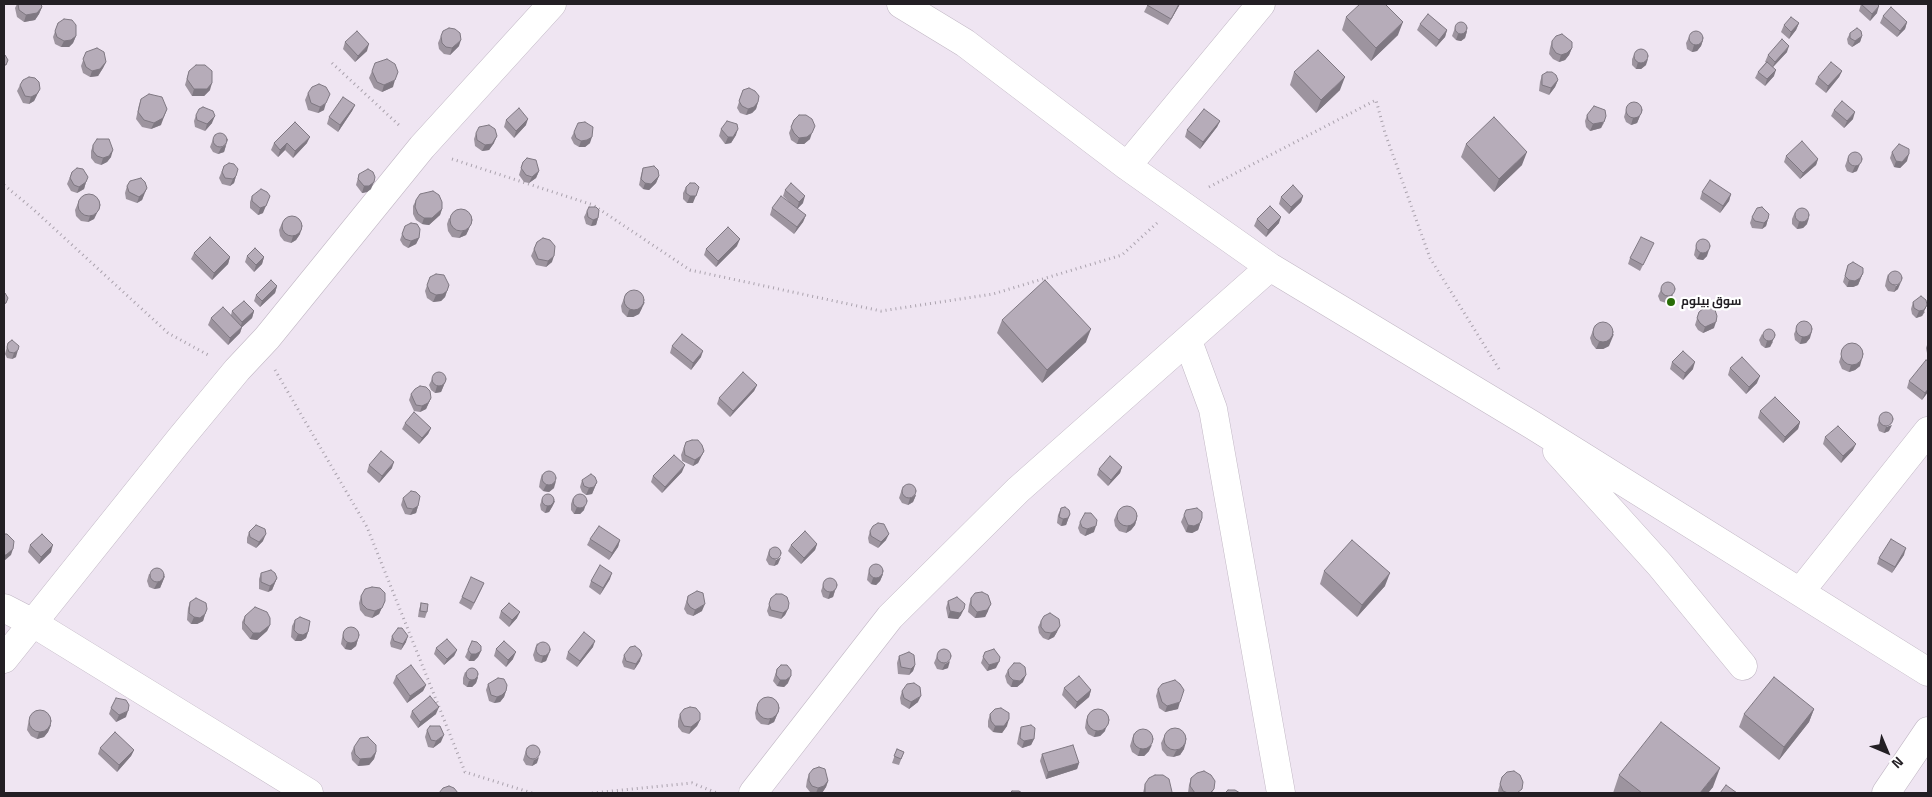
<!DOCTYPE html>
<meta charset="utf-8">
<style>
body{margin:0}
#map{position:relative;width:1932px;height:797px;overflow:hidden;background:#efe5f2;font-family:"Titillium Web",sans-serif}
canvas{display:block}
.frame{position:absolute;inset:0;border:5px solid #231f24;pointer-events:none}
.north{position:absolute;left:1862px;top:727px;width:50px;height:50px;-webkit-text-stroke:4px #fff;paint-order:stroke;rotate:135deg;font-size:14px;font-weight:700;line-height:20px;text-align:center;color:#231f24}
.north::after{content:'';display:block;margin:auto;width:18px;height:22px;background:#231f24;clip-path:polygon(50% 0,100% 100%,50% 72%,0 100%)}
</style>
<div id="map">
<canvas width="1932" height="797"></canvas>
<div class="frame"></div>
<div class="north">N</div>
</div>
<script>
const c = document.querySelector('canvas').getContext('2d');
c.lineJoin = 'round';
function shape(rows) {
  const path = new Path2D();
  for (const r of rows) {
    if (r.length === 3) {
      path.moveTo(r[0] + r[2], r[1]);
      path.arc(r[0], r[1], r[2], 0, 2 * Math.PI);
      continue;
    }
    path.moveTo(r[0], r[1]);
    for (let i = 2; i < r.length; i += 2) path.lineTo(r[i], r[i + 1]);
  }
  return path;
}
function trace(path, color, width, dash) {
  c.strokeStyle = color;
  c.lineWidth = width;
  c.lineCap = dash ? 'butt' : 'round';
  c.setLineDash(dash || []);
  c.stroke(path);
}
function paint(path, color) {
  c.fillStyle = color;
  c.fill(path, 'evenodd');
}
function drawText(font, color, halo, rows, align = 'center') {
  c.font = font + ' "Titillium Web",Cairo,sans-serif';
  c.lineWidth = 4.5;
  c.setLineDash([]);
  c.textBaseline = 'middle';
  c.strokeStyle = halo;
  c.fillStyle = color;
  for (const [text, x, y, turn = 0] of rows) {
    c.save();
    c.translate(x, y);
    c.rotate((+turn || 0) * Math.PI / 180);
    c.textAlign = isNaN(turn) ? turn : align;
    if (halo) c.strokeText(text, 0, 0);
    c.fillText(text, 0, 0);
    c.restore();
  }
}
const path = shape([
 [332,63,401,127],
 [452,159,593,205,690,270,881,311,993,294,1122,255,1157,223],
 [4,185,33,209,168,333,210,356],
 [1209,187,1376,100,1385,133,1430,258,1499,369],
 [275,370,367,527,465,772,532,793],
 [592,793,692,783,717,793]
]);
const minor = shape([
 [901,4,965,43,1127,166,1270,267,1534,426,1928,672],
 [1127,166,1261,4],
 [1188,341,1213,409,1281,793],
 [1557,451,1660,565,1743,666],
 [1800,592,1928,431],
 [4,608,33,623,309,793],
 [4,659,180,439,237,370,267,338,422,147,552,4],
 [753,793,890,617,1018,490,1270,267],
 [1886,793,1928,731]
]);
const wall = shape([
 [17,4,41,4,42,7,39,14,35,20,24,22,17,17,15,8],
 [1148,4,1180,4,1168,25,1144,12],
 [1861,4,1877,13,1870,21,1859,11],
 [1883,16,1907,22,1905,29,1897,37,1880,23],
 [1346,17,1398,35,1371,61,1342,30],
 [58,23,76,36,73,43,69,47,61,47,55,44,53,37],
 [1799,23,1796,30,1789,39,1781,32,1784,25],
 [1420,24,1447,30,1445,37,1436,47,1417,30],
 [1456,25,1467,31,1465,38,1461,41,1456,40,1452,36],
 [1850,33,1862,36,1860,42,1852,47,1848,44,1847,39],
 [441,36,459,46,450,55,444,54,439,49,438,43],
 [1689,37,1703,40,1701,46,1697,51,1692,52,1687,49,1686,43],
 [1552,41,1572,48,1569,55,1565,60,1559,62,1553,59,1549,54,1550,48],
 [345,42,367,51,355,62,343,49],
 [86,52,106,62,103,68,98,76,90,77,83,73,81,66],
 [1787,52,1773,67,1774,76,1765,86,1755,78,1758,72,1766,62,1765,62,1768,55],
 [1635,53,1646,65,1641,69,1636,69,1632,65,1632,59],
 [189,71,210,90,204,96,192,96,185,85],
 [372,71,393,87,382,92,374,88,369,78],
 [1842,71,1839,77,1826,93,1815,84,1818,77],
 [1294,72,1340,90,1316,113,1290,85],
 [1542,75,1558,80,1555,87,1549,95,1539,91,1540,82],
 [20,85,37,95,34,101,29,104,23,103,17,91],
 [743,90,758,102,756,109,752,113,746,115,740,113,737,108],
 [308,93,324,110,318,113,308,110,305,100],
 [141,99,161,125,151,129,142,127,136,119,139,105],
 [355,105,352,111,338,132,327,124,329,117],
 [1626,110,1642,111,1637,123,1631,125,1626,122,1624,117],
 [1834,110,1853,119,1844,128,1831,116],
 [196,115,212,123,205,131,195,127,194,121],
 [1587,115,1604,123,1601,128,1590,131,1586,127,1585,121],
 [506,120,526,125,514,138,504,127],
 [794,120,810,139,804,144,797,144,791,140,789,133],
 [1220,121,1217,127,1200,149,1185,137,1187,130],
 [721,129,736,135,731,143,725,144,719,136],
 [574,132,590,143,585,147,579,147,574,144,571,138],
 [476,133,494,143,489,150,482,151,475,146,474,139],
 [215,134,228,139,224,152,218,154,213,152,210,147],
 [274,143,307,143,293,158,285,150,278,157,271,150],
 [1466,144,1522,165,1494,192,1461,157],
 [93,145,111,157,107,162,101,165,95,163,91,158,91,151],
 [1892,152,1907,161,1900,168,1894,167,1890,158],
 [1849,155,1857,171,1852,173,1847,171,1845,166],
 [1786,156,1818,159,1816,165,1800,179,1784,162],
 [523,162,539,171,536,178,529,183,524,182,519,175],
 [224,166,236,176,234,183,230,186,222,184,219,178],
 [643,168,659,176,656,183,649,190,643,189,639,185,641,175],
 [72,172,86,182,84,189,77,193,71,191,67,184],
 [359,174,371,189,367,192,362,193,356,185],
 [127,186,144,194,142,200,137,203,126,199,125,193],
 [686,187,693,203,687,203,683,199,683,193],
 [785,190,803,203,797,209,806,215,803,222,794,234,770,215,772,208,793,206,783,196],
 [1702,192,1731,194,1729,201,1720,213,1700,199],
 [252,196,263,213,258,215,250,208,250,202],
 [1303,196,1301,202,1289,214,1279,204,1281,197],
 [416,200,442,209,440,215,429,225,422,224,416,220,413,214,413,206],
 [78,203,97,213,94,219,88,222,81,221,76,216,75,210],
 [587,211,598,218,596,225,591,226,586,224,584,217],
 [1795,212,1807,224,1803,228,1797,229,1792,224,1792,219],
 [1752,217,1768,219,1766,226,1762,229,1752,228,1750,223],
 [449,218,469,229,466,235,459,238,452,237,448,231,447,224],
 [1257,219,1279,223,1266,237,1254,226],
 [282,223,300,234,296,240,291,243,284,241,280,236,279,230],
 [405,226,419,238,416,244,408,248,403,245,400,240],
 [537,242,552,262,546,267,536,265,531,256],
 [1697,243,1707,256,1703,260,1697,259,1694,255,1695,250],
 [737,246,716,267,704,255,706,249],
 [1651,249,1640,271,1628,264,1630,258],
 [194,253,230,257,228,264,212,280,191,259],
 [247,256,264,257,262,264,254,272,245,262],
 [1848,265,1863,273,1858,285,1853,287,1847,287,1843,282],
 [1888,274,1898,289,1894,292,1888,291,1885,286,1886,281],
 [430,277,449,285,445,297,441,301,433,302,427,298,425,291],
 [1663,285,1671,301,1666,303,1660,301,1658,296],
 [277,286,275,293,260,307,254,301,256,295],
 [626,293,642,308,639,314,633,317,627,317,622,312,621,306],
 [1913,302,1925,312,1922,316,1916,318,1912,314,1911,309],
 [232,311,254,311,252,318,242,327,240,333,228,345,208,325,211,318,231,315],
 [1699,312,1714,328,1703,333,1698,330,1695,325],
 [1002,320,1086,342,1042,383,997,333],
 [1595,325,1609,346,1603,349,1596,349,1592,344,1590,338],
 [1797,327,1810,338,1806,343,1800,344,1795,340,1794,334],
 [1762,334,1773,342,1770,347,1765,348,1761,345,1759,340],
 [12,340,16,357,12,359,7,358,5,354,8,343],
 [1928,342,1928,354,1927,353,1926,348],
 [672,346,701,357,691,370,670,353],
 [1843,350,1860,366,1855,370,1849,372,1842,369,1839,362],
 [1672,362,1693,369,1683,380,1670,369],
 [1730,368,1757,383,1746,394,1728,375],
 [432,379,446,380,441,392,435,393,431,390,429,385],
 [1909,381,1928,392,1922,400,1907,388],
 [757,385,754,391,730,417,717,404,719,398],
 [411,394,431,398,426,409,420,412,414,411,409,400],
 [1760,411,1800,422,1798,429,1783,443,1758,418],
 [1881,414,1889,431,1884,433,1879,431,1877,425],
 [405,423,431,428,428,434,419,444,402,429],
 [1825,437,1853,450,1841,463,1823,444],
 [686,442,704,451,698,463,693,466,682,461,681,455],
 [369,465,392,468,379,483,367,472],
 [1122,467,1120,473,1108,486,1097,475,1099,469],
 [682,472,662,493,651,482,653,476],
 [542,474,554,488,549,492,543,491,539,487,540,481],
 [582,480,597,482,592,494,586,495,582,492,580,487],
 [903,486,916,495,913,502,908,505,902,503,899,498],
 [403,498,418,506,416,513,410,515,405,514,401,505],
 [573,498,584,510,580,514,574,514,571,510,571,504],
 [542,499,555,501,552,507,549,512,545,513,541,510,540,505],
 [1061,508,1070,514,1066,525,1061,526,1057,523,1058,515],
 [1117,513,1137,518,1135,525,1131,530,1126,533,1119,531,1115,526,1114,520],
 [1184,515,1200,524,1198,530,1192,533,1186,532,1181,522],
 [1080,522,1094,532,1085,536,1080,533,1078,528],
 [870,531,886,540,878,548,869,543,868,538],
 [249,532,263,541,256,548,247,543,247,538],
 [590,539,620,540,618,547,609,560,587,545],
 [817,544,815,550,801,564,788,551,791,545],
 [30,545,51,552,39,564,28,552],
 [770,548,778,564,774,566,769,565,766,560],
 [1904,555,1892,573,1877,564,1879,558],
 [870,568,883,574,880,581,876,585,871,584,867,580,868,574],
 [1324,571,1385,586,1357,617,1320,584],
 [261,573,277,578,272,590,268,592,259,589,259,579],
 [149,574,165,576,160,588,154,589,149,587,147,581],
 [610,579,600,595,589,587,591,581],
 [484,583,471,610,459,603,462,597],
 [823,585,837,585,833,597,828,599,823,597,821,591],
 [361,596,385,601,379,614,372,618,365,616,360,610,359,603],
 [688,596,702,611,693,616,687,614,684,609],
 [771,598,788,609,785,615,781,619,769,616,767,611],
 [971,598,988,611,985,617,975,618,968,612,969,605],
 [948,601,961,615,958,619,948,618,946,608],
 [190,602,207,609,203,621,197,624,191,624,187,620,188,608],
 [421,603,427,612,425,618,418,617,419,610],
 [501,611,517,618,509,627,499,618],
 [245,616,270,625,267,631,257,640,250,639,242,629,242,622],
 [295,620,308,632,306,638,301,641,295,641,291,637,292,626],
 [1041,621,1057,632,1054,637,1048,640,1043,638,1039,633,1038,627],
 [344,631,358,639,356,646,351,650,345,649,341,644,342,638],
 [392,636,406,642,401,650,391,647,390,643],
 [537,643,548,655,546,661,541,663,535,661,533,655],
 [593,647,577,667,566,659,568,652],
 [436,648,457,650,454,656,444,665,434,654],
 [496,649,513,659,506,667,494,656],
 [468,650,481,651,478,657,474,661,469,661,465,657],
 [939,651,948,668,942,670,937,669,934,663],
 [985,652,996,668,987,671,981,663],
 [624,655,640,661,634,670,624,667,622,662],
 [899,656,915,665,913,671,909,675,898,674,897,663],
 [777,669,788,683,784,687,777,686,773,681],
 [1008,670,1023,682,1017,687,1011,687,1007,683,1005,676],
 [465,672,478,677,476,683,472,687,467,687,463,684,463,678],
 [396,676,426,685,423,691,407,703,393,683],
 [488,684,506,691,504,697,500,702,494,703,489,701,486,690],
 [1064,688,1091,690,1089,697,1075,709,1062,695],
 [1158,689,1178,709,1165,712,1159,708,1156,696],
 [902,691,918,702,909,709,901,704,900,698],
 [757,706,779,710,774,722,768,725,761,724,756,719,755,713],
 [111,708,126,717,116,722,109,714],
 [1814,709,1809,722,1779,760,1739,727,1744,714],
 [412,711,436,714,418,728,410,717],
 [680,714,700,720,697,726,689,734,682,732,678,727,678,721],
 [990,714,1007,726,1002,733,993,732,988,727,988,721],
 [1088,715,1105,731,1100,736,1094,737,1088,734,1085,728,1086,721],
 [30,717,51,725,48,732,44,737,37,739,31,736,27,730,28,724],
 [1021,727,1034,739,1031,745,1022,748,1017,744,1019,734],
 [427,730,441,742,433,748,428,747,425,737],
 [1134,733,1149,751,1144,756,1138,756,1132,752,1130,746],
 [1164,737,1184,749,1180,755,1173,757,1167,756,1162,750,1161,743],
 [354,747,376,752,374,759,369,765,358,766,352,760,351,753],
 [527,747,537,763,532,766,526,765,523,760],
 [100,748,134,750,131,756,117,772,98,754],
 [897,749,904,752,899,765,892,763],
 [1042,754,1079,763,1077,769,1046,779,1040,761],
 [809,774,828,781,826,787,822,793,813,793,810,792,806,787,807,780],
 [1619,775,1713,787,1708,793,1613,793],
 [1502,777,1520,793,1499,793,1498,791],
 [1191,778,1214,789,1212,793,1188,793,1189,785],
 [1145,784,1171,793,1143,793]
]);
const shadedWall = shape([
 [1179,4,1180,4,1168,25,1171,19],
 [1879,6,1877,13,1870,21,1872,14],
 [42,7,39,14,35,20,24,22,26,15],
 [1403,22,1398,35,1371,61,1376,48],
 [1907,22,1905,29,1897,37,1900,31],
 [1799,23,1796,30,1789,39,1791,32],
 [1447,30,1445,37,1436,47,1439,40],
 [1467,31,1465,38,1461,41,1456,40,1458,34],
 [76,36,73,43,69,47,61,47,64,41],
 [1862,36,1860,42,1852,47,1855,41],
 [461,40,459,46,450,55,452,48],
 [1703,40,1701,46,1697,51,1692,52,1694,45],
 [369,44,367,51,355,62,358,56],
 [1789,46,1787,52,1772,68,1775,62],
 [1572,48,1569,55,1565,60,1559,62,1561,55],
 [1648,59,1646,65,1641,69,1636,69,1638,62],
 [106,62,103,68,98,76,90,77,92,71],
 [1776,70,1774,76,1765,86,1767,79],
 [1842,71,1839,77,1826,93,1828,86],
 [1345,77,1340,90,1316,113,1321,100],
 [395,80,393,87,382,92,384,85],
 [1558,80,1555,87,1549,95,1551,88],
 [212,83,210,90,204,96,192,96,194,89],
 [40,89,34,101,29,104,31,97],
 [758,102,756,109,752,113,746,115,748,109],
 [326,103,324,110,318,113,320,107],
 [355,105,352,111,338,132,340,125],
 [167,109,161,125,151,129,154,123],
 [1642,111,1637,123,1631,125,1633,118],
 [1855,112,1853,119,1844,128,1847,121],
 [215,116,212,123,205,131,207,124],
 [1606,116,1601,128,1590,131,1593,124],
 [528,119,526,125,514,138,516,131],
 [1220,121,1217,127,1200,149,1203,142],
 [738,129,736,135,731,143,725,144,728,137],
 [812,133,810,139,804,144,797,144,799,138],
 [497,136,494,143,489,150,482,151,485,145],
 [310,137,307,143,293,158,295,151],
 [592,137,590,143,585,147,579,147,581,141],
 [287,143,285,150,278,157,280,150],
 [226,145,224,152,218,154,221,148],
 [113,150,111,157,107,162,101,165,103,158],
 [1527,152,1522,165,1494,192,1499,179],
 [1909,154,1907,161,1900,168,1894,167,1896,161],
 [1818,159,1816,165,1800,179,1803,173],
 [1860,164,1857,171,1852,173,1855,166],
 [539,171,536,178,529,183,532,177],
 [236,176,234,183,230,186,233,179],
 [659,176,656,183,649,190,643,189,645,183],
 [86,182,84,189,77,193,79,187],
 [374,182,371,189,367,192,362,193,364,186],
 [147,188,142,200,137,203,139,197],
 [697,193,693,203,687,203,690,196],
 [1731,194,1729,201,1720,213,1723,206],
 [270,196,263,213,258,215,260,208],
 [805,196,803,203,797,209,799,202],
 [1303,196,1301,202,1289,214,1291,207],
 [100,206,94,219,88,222,90,216],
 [442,209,440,215,429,225,422,224,424,218],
 [806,215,803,222,794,234,797,227],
 [1281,217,1279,223,1266,237,1268,230],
 [598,218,596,225,591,226,593,220],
 [1809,218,1807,224,1803,228,1797,229,1799,222],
 [1768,219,1766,226,1762,229,1764,223],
 [472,222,466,235,459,238,462,232],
 [302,228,300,234,296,240,291,243,293,236],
 [419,238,416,244,408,248,411,241],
 [740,239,737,246,716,267,718,261],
 [1709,250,1707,256,1703,260,1697,259,1700,253],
 [554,256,552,262,546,267,548,261],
 [230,257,228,264,212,280,214,273],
 [264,257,262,264,254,272,256,265],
 [1863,273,1858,285,1853,287,1847,287,1849,280],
 [1901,282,1898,289,1894,292,1896,286],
 [277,286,275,293,260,307,262,301],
 [447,291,445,297,441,301,433,302,436,295],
 [1673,294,1671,301,1666,303,1668,297],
 [645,302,639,314,633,317,627,317,629,310],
 [1927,305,1922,316,1916,318,1919,311],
 [254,311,252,318,240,329,242,322],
 [1716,322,1714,328,1703,333,1705,327],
 [242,327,240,333,228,345,230,338],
 [1091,329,1086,342,1042,383,1047,370],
 [1812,331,1810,338,1806,343,1800,344,1802,337],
 [1614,334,1609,346,1603,349,1596,349,1599,342],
 [1775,336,1770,347,1765,348,1767,341],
 [18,350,16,357,12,359,14,353],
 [703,351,701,357,691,370,693,363],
 [1862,359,1860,366,1855,370,1849,372,1851,365],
 [1695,362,1693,369,1683,380,1685,373],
 [1760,376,1757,383,1746,394,1749,387],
 [446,380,441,392,435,393,437,386],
 [757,385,754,391,730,417,733,411],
 [1928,389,1928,392,1922,400,1925,393],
 [431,398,426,409,420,412,422,406],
 [1800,422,1798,429,1783,443,1785,437],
 [1892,425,1889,431,1884,433,1886,427],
 [431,428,428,434,419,444,422,438],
 [1856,444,1853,450,1841,463,1843,456],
 [704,451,698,463,693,466,695,460],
 [394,462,392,468,379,483,382,476],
 [685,465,682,472,662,493,665,487],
 [1122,467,1120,473,1108,486,1111,480],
 [556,481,554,488,549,492,543,491,546,485],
 [597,482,592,494,586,495,589,488],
 [916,495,913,502,908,505,910,498],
 [555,501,552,507,549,512,545,513,547,506],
 [586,504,584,510,580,514,574,514,577,507],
 [418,506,416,513,410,515,413,509],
 [1070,514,1066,525,1061,526,1063,519],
 [1137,518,1135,525,1131,530,1126,533,1128,526],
 [1202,518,1198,530,1192,533,1186,532,1188,525],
 [1096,526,1094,532,1085,536,1087,529],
 [266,534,263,541,256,548,259,542],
 [889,534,886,540,878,548,881,542],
 [620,540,618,547,609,560,612,553],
 [817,544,815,550,801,564,804,558],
 [53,545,51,552,39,564,41,557],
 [1906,548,1904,555,1892,573,1895,567],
 [13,549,11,555,4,561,4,555],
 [781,557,778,564,774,566,776,560],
 [612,573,610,579,600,595,603,588],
 [1390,573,1385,586,1357,617,1362,605],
 [883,574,880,581,876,585,871,584,873,578],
 [165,576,160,588,154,589,157,583],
 [277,578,272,590,268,592,270,586],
 [484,583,481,590,471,610,474,603],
 [835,590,833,597,828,599,830,592],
 [385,601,379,614,372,618,375,611],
 [705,604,702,611,693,616,695,610],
 [991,604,988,611,985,617,975,618,977,612],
 [788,609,785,615,781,619,783,613],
 [964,609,961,615,958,619,948,618,950,611],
 [520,612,517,618,509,627,512,620],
 [205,614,203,621,197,624,191,624,194,617],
 [270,625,267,631,257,640,250,639,253,633],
 [1060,626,1057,632,1054,637,1048,640,1051,633],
 [308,632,306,638,301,641,295,641,298,634],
 [408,636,406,642,401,650,403,644],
 [358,639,356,646,351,650,345,649,347,642],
 [595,641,593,647,577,667,580,661],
 [551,649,546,661,541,663,543,656],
 [457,650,454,656,444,665,447,659],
 [481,651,478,657,474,661,469,661,471,654],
 [516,652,513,659,506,667,508,660],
 [642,655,640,661,634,670,636,664],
 [950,661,948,668,942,670,945,664],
 [999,662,996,668,987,671,989,665],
 [915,665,913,671,909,675,911,669],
 [1026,675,1023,682,1017,687,1011,687,1013,680],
 [791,676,788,683,784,687,777,686,780,680],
 [478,677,476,683,472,687,467,687,469,681],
 [426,685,423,691,407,703,410,696],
 [1091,690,1089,697,1075,709,1077,702],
 [506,691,504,697,500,702,494,703,497,697],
 [921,696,918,702,909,709,911,702],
 [1180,702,1178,709,1165,712,1167,706],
 [439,707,436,714,418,728,420,722],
 [1814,709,1809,722,1779,760,1784,747],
 [779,710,774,722,768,725,770,719],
 [128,711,126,717,116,722,119,715],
 [1009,719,1007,726,1002,733,993,732,995,726],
 [700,720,697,726,689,734,691,727],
 [51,725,48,732,44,737,37,739,39,732],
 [1107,725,1105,731,1100,736,1094,737,1096,730],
 [444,735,441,742,433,748,436,741],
 [1034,739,1031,745,1022,748,1024,741],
 [1186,742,1184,749,1180,755,1173,757,1176,751],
 [1152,745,1149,751,1144,756,1138,756,1140,749],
 [134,750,131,756,117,772,119,765],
 [376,752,374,759,369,765,358,766,360,759],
 [539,757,537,763,532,766,534,760],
 [1079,763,1077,769,1046,779,1048,772],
 [1720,768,1713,787,1708,793,1700,793],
 [828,781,826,787,822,793,816,793,818,788]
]);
const building = shape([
 [18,4,41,4,42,7,37,13,26,15,19,10,18,4],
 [1148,4,1179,4,1171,19,1147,5,1148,4],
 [1360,4,1385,4,1403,22,1376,48,1346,17,1360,4],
 [1861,4,1877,4,1879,6,1872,14,1861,4],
 [1891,7,1907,22,1900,31,1883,16,1891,7],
 [1428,14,1447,30,1439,40,1420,24,1428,14],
 [1791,17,1799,23,1791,32,1784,25,1791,17],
 [64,19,72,20,76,25,76,36,71,40,64,41,57,37,55,31,58,23,64,19],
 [1461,28,6],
 [449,28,455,29,460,33,461,40,452,48,446,47,442,43,441,36,443,31,449,28],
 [1857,28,1861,31,1862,36,1855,41,1850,38,1850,33,1857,28],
 [357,31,369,44,358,56,345,42,357,31],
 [1696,38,7],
 [1562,34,1572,42,1572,48,1567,53,1561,55,1556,53,1552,47,1552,41,1556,36,1562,34],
 [1782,39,1789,46,1775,62,1768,55,1782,39],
 [97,48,104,52,106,62,100,69,92,71,86,67,83,59,86,52,97,48],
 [1641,56,7],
 [1318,50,1345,77,1321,100,1294,72,1318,50],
 [4,54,5,55,8,60,6,65,4,65,4,54],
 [387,59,395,64,398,72,395,80,384,85,377,82,372,71,375,63,387,59],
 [1767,62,1776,70,1767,79,1758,72,1767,62],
 [1831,62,1842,71,1828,86,1818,77,1831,62],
 [196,65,205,65,212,71,212,83,207,89,194,89,187,79,189,71,196,65],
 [1547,72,1552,72,1556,75,1558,80,1551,88,1542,85,1542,75,1547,72],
 [29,77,35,78,39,82,40,89,37,94,31,97,25,96,20,85,23,80,29,77],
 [319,84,326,87,330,94,326,103,320,107,311,103,308,93,312,87,319,84],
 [749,88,755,91,759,96,758,102,754,107,748,109,742,106,739,101,743,90,749,88],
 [149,94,162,97,167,109,163,118,154,123,144,120,138,112,141,99,149,94],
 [343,97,355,105,340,125,329,117,343,97],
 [1842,101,1855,112,1847,121,1834,110,1842,101],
 [1634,110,8],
 [1594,106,1605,110,1606,116,1604,122,1593,124,1588,120,1587,115,1594,106],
 [203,107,213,111,215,116,207,124,197,120,196,115,199,109,203,107],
 [519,108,528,119,516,131,506,120,519,108],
 [1204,109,1220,121,1203,142,1187,130,1204,109],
 [799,115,806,115,812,119,815,126,812,133,807,137,799,138,794,133,791,127,794,120,799,115],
 [1494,117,1527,152,1499,179,1466,144,1494,117],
 [727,121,737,124,738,129,733,137,728,137,721,129,727,121],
 [295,122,310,137,295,151,287,143,280,150,274,143,295,122],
 [585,122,593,127,592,137,587,140,581,141,576,138,574,132,578,123,585,122],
 [489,125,495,129,497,136,492,144,485,145,477,140,476,133,479,127,489,125],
 [220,140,7],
 [97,139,109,139,113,150,109,156,103,158,97,156,93,151,93,145,97,139],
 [1802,141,1818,159,1803,173,1786,156,1802,141],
 [1899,144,1909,149,1909,154,1902,162,1896,161,1892,152,1899,144],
 [1855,159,7],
 [527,158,536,160,539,171,532,177,526,175,521,168,523,162,527,158],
 [229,163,234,164,238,169,236,176,233,179,225,178,222,172,224,166,229,163],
 [654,166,658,170,659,176,651,184,645,183,641,179,643,168,654,166],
 [77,168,83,169,88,177,86,182,79,187,74,185,70,178,72,172,77,168],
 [368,169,373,172,375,177,374,182,369,186,364,186,358,179,359,174,368,169],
 [141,178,145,182,147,188,144,193,139,197,129,192,127,186,130,181,141,178],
 [1710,180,1731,194,1723,206,1702,192,1710,180],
 [690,183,695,183,699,187,696,196,690,196,686,193,686,187,690,183],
 [791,183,805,196,799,202,785,190,791,183],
 [1293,185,1303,196,1291,207,1281,197,1293,185],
 [261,189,267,192,270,196,266,206,260,208,252,201,252,196,261,189],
 [433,191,439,195,442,202,442,209,432,218,424,218,418,214,415,207,416,200,420,194,433,191],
 [89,205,11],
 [781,196,806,215,797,227,772,208,781,196],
 [1270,206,1281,217,1268,230,1257,219,1270,206],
 [589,207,596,207,599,210,598,218,593,220,588,217,587,211,589,207],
 [1762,207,1769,214,1768,219,1764,223,1755,221,1752,217,1757,208,1762,207],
 [1802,215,7],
 [461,220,11],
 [292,226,10],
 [411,223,417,224,420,229,419,238,411,241,405,239,402,234,405,226,411,223],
 [728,227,740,239,718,261,706,249,728,227],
 [210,237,230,257,214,273,194,253,210,237],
 [1641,237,1654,243,1643,265,1630,258,1641,237],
 [543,238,550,240,555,246,554,256,548,261,538,259,534,249,537,242,543,238],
 [1703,246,7],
 [255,248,264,257,256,265,247,256,255,248],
 [1853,262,1863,268,1863,273,1860,278,1855,281,1849,280,1845,276,1848,265,1853,262],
 [1895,278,7],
 [436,274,444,275,449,285,447,291,443,294,436,295,430,292,427,285,430,277,436,274],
 [271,280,277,286,262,301,256,295,271,280],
 [1045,280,1091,329,1047,370,1002,320,1045,280],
 [1668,289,7],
 [634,300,10],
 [4,293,5,293,8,298,6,303,4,304,4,293],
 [1921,296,1926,300,1927,305,1924,310,1919,311,1914,308,1913,302,1921,296],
 [244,301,254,311,242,322,232,311,244,301],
 [223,307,242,327,230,338,211,318,223,307],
 [1710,307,1715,310,1717,316,1716,322,1705,327,1700,323,1697,318,1699,312,1704,308,1710,307],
 [1804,329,8],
 [1603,332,10],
 [1769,335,6],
 [682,334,703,351,693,363,672,346,682,334],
 [12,340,19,346,18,350,14,353,9,352,7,347,8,343,12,340],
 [1852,354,11],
 [1683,351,1695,362,1685,373,1672,362,1683,351],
 [1742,357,1760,376,1749,387,1730,368,1742,357],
 [1926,360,1928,361,1928,389,1925,393,1909,381,1926,360],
 [743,372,757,385,733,411,719,398,743,372],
 [439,379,7],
 [420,386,426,387,430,391,431,398,428,403,422,406,416,405,411,394,415,389,420,386],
 [1775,397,1800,422,1785,437,1760,411,1775,397],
 [1886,419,7],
 [414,412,431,428,422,438,405,423,414,412],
 [1838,426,1856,444,1843,456,1825,437,1838,426],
 [692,440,698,440,702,445,704,451,701,456,695,460,685,455,684,448,686,442,692,440],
 [381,451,394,462,382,476,369,465,381,451],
 [674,455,685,465,665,487,653,476,674,455],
 [1110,456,1122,467,1111,480,1099,469,1110,456],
 [549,478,7],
 [591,474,595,477,597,482,594,487,589,488,584,486,582,480,591,474],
 [909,491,7],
 [411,491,416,492,420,496,418,506,413,509,407,508,403,498,411,491],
 [548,500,6],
 [580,501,7],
 [1127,516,10],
 [1065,507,1069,510,1070,514,1068,518,1063,519,1059,517,1061,508,1065,507],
 [1197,508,1202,512,1202,518,1200,523,1194,526,1188,525,1184,515,1186,510,1197,508],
 [1085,513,1091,513,1097,520,1096,526,1087,529,1082,527,1080,522,1085,513],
 [878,523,884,524,889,534,881,542,871,536,870,531,873,526,878,523],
 [256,525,265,529,266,534,259,542,250,537,249,532,256,525],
 [599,526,620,540,612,553,590,539,599,526],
 [805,531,817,544,804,558,791,545,805,531],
 [4,534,7,534,14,541,13,549,6,555,4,555,4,534],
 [42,534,53,545,41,557,30,545,42,534],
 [1891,539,1906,548,1895,567,1879,558,1891,539],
 [1352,540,1390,573,1362,605,1324,571,1352,540],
 [775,553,6],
 [876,571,7],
 [600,565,612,573,603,588,591,581,600,565],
 [157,575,7],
 [271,570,275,573,277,578,274,583,270,586,261,582,261,573,271,570],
 [471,577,484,583,474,603,462,597,471,577],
 [830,585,7],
 [372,587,380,588,385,593,385,601,382,608,375,611,367,609,362,604,361,596,365,589,372,587],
 [697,591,703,593,705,604,695,610,690,607,687,602,688,596,697,591],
 [982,592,988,595,991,604,987,610,977,612,971,605,971,598,975,593,982,592],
 [776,594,782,594,787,597,789,603,788,609,783,613,771,610,769,604,771,598,776,594],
 [957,597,965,604,964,609,960,613,950,611,948,601,957,597],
 [196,598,206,603,207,609,205,614,200,618,194,617,189,613,190,602,196,598],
 [421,603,428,604,427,612,420,611,421,603],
 [509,603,520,612,512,620,501,611,509,603],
 [255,607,267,612,270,618,270,625,260,633,253,633,244,623,245,616,255,607],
 [1050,613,1059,619,1060,626,1056,631,1051,633,1045,632,1041,627,1041,621,1044,616,1050,613],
 [300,617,310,621,308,632,303,635,298,634,294,630,295,620,300,617],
 [351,635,8],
 [398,628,402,628,408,636,403,644,394,641,392,636,398,628],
 [584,632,595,641,580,661,568,652,584,632],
 [447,639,457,650,447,659,436,648,447,639],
 [472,641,477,642,481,646,481,651,476,654,471,654,468,650,472,641],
 [504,641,516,652,508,660,496,649,504,641],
 [543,649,7],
 [635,646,640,650,642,655,636,664,626,661,624,655,630,647,635,646],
 [944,656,7],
 [994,649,1000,657,999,662,989,665,983,657,985,652,994,649],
 [909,652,914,655,915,665,911,669,901,667,899,656,909,652],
 [1014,663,1020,663,1025,667,1026,675,1020,681,1013,680,1009,676,1008,670,1014,663],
 [411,665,426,685,410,696,396,676,411,665],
 [781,665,787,665,791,670,791,676,786,680,780,680,776,675,777,669,781,665],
 [472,674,6],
 [1079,676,1091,690,1077,702,1064,688,1079,676],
 [1774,677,1814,709,1784,747,1744,714,1774,677],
 [498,678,504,679,507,685,506,691,502,695,497,697,491,695,488,684,498,678],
 [1175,680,1180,684,1184,690,1180,702,1167,706,1162,702,1158,689,1162,684,1175,680],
 [914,683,920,687,921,696,911,702,904,698,902,691,907,684,914,683],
 [430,696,439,707,420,722,412,711,430,696],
 [768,708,11],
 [116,698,126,700,129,705,128,711,119,715,111,708,116,698],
 [690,707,696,708,700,713,700,720,691,727,684,726,681,720,680,714,684,709,690,707],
 [1001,708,1009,713,1009,719,1004,726,995,726,991,721,990,714,995,709,1001,708],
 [1098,720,11],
 [40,721,11],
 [1661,722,1720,768,1700,793,1642,793,1619,775,1661,722],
 [1031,725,1035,728,1034,739,1024,741,1020,738,1021,727,1031,725],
 [430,726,440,726,444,735,436,741,431,740,427,730,430,726],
 [1175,739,11],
 [1143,739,10],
 [115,732,134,750,119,765,100,748,115,732],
 [368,737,376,745,376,752,371,758,360,759,355,754,354,747,360,738,368,737],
 [533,752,7],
 [1073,745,1079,763,1048,772,1042,754,1073,745],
 [897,749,904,752,901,759,894,756,897,749],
 [819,767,825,769,828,781,824,786,818,788,812,786,809,781,809,774,813,769,819,767],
 [1204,771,1211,775,1215,781,1214,789,1210,793,1195,793,1190,786,1191,778,1197,773,1204,771],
 [1514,771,1520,775,1523,782,1522,789,1517,793,1508,793,1503,791,1500,784,1502,777,1507,772,1514,771],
 [1155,775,1163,775,1169,779,1172,792,1171,793,1146,793,1145,792,1145,784,1149,778,1155,775],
 [1726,785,1737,793,1720,793,1726,785],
 [449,786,454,788,458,793,439,793,443,788,449,786],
 [1228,790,1235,790,1240,793,1225,793,1228,790],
 [1012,791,1019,791,1022,793,1010,793,1012,791]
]);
const markers = [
 [1671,302,5,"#296d07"]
];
const poiNames = [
 ["سوق بيلوم",1681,302]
];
trace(minor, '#c1b7c4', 29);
trace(path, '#aaa2ad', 3, [1, 4]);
trace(minor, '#fff', 28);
paint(wall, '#9d949f');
paint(shadedWall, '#7f7882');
paint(building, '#b6acb9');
trace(building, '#7f7882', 1);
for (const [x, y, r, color] of markers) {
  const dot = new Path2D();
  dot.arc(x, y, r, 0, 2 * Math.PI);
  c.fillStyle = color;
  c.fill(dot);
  trace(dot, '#fff', 2);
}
drawText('bold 12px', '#231f24', '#fff', poiNames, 'left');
</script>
